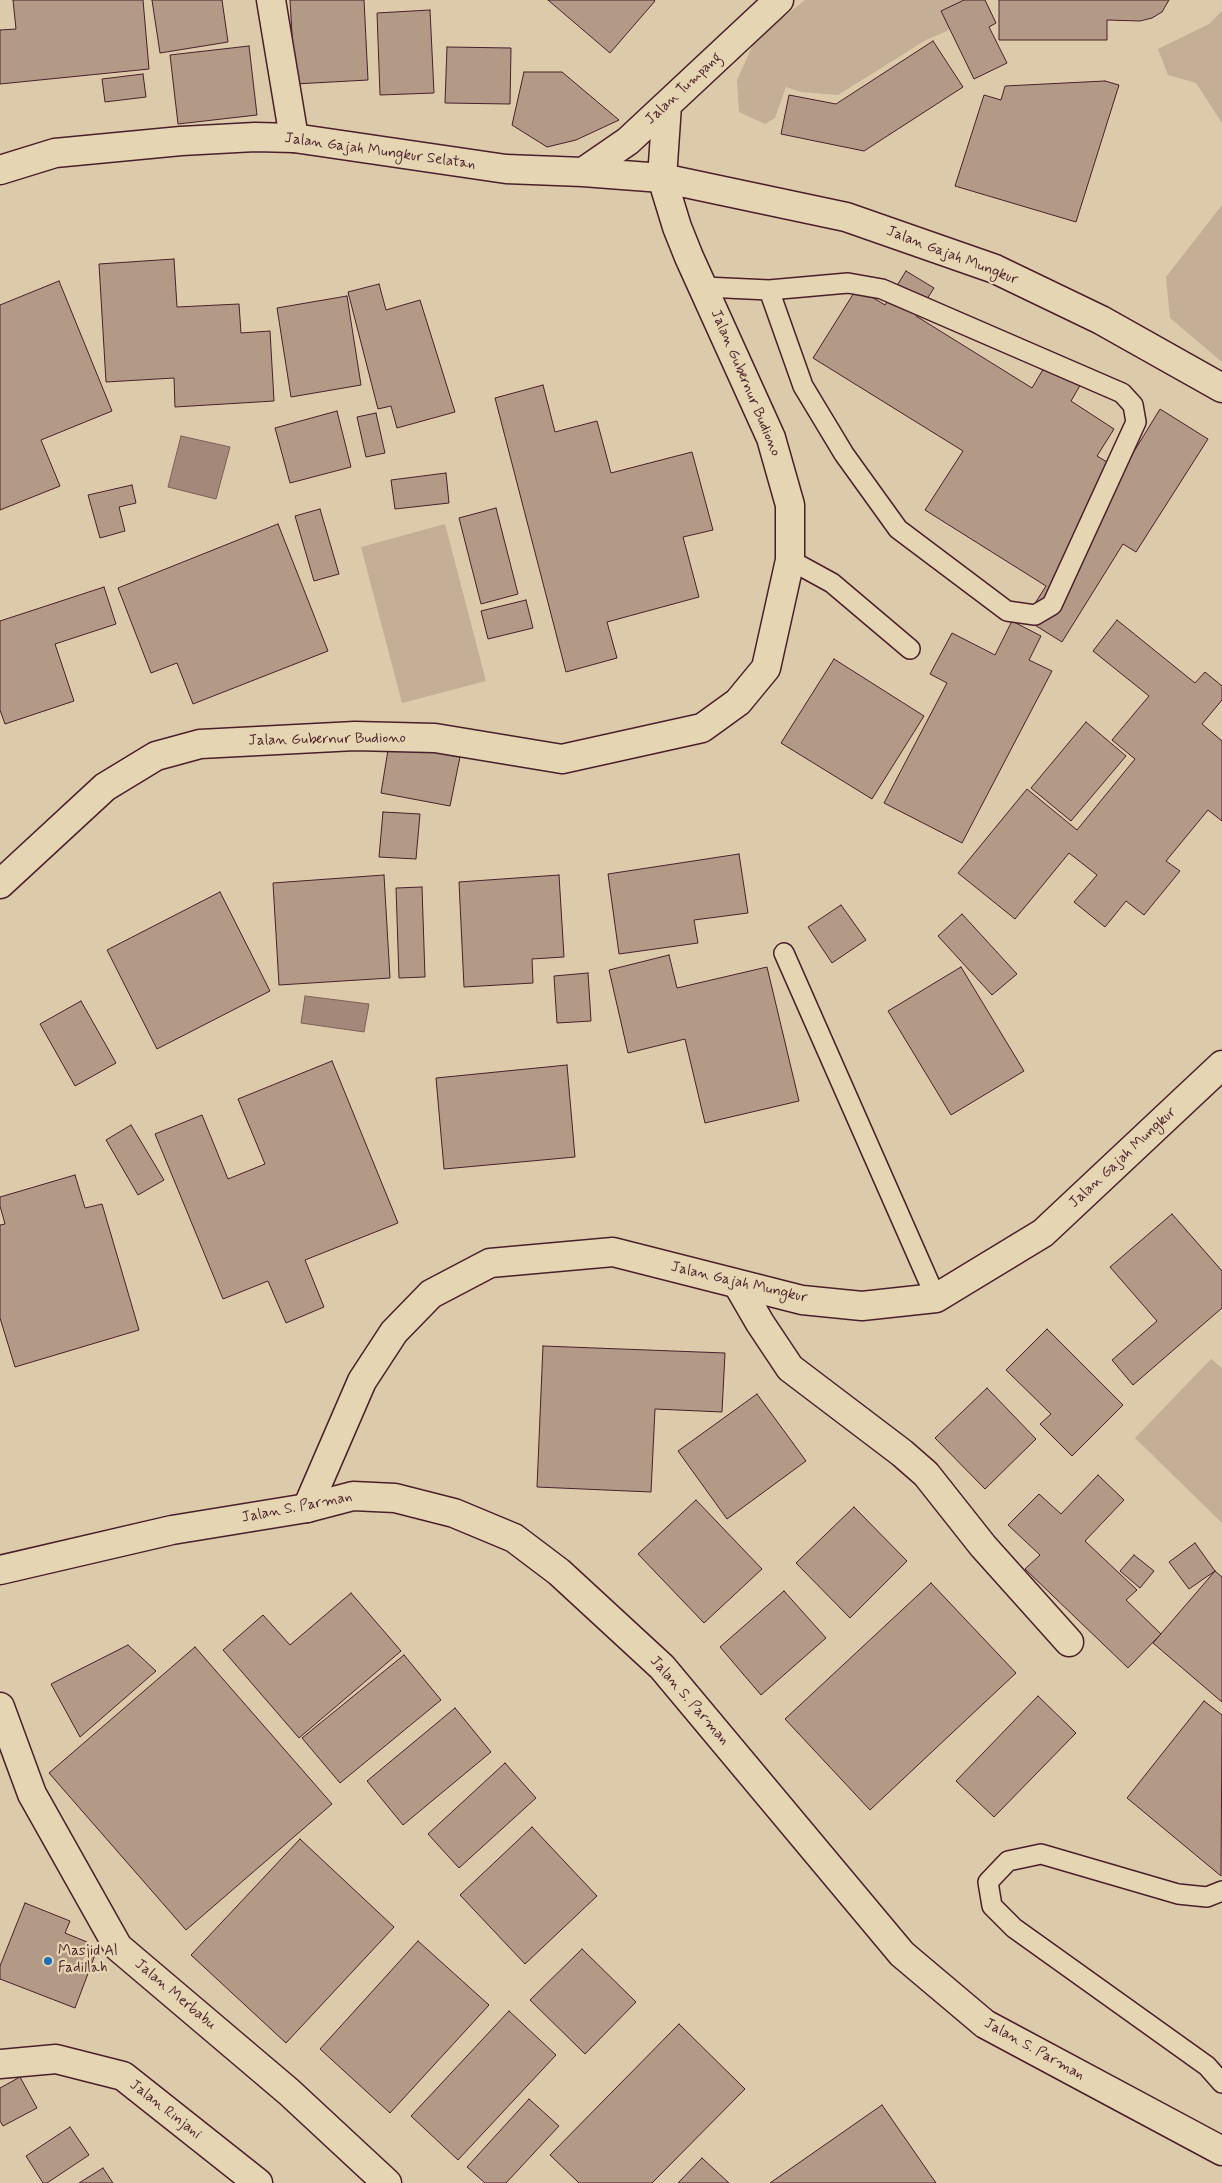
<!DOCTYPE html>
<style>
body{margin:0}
canvas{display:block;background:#ddcaaa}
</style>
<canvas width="1222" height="2183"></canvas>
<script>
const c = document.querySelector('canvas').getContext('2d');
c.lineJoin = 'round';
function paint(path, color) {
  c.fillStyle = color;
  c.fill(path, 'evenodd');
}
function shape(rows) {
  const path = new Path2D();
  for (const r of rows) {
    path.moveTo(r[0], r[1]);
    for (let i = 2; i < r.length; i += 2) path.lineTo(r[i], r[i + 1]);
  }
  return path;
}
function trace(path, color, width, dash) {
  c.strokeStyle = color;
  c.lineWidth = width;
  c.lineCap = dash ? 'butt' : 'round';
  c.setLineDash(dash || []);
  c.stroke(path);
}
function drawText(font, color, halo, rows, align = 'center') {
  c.font = font + ' Mynerve,sans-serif';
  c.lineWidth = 4.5;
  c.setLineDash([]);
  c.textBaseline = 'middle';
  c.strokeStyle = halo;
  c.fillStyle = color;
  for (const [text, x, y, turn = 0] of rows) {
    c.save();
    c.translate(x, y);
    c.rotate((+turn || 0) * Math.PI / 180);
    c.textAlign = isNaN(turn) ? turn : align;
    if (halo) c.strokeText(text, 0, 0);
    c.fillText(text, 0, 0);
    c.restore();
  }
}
const green = shape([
 [805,0,963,0,961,16,947,31,926,40,838,95,801,92,786,87,775,118,765,124,739,112,737,80,755,40],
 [1222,11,1222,123,1196,83,1168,75,1158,49,1209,24],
 [1222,205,1222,362,1170,318,1166,277],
 [445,524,486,681,402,703,361,547],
 [1211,1359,1222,1368,1222,1523,1135,1438]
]);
const water = shape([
 [181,436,230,447,216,499,168,487,181,436],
 [305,996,369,1004,364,1032,301,1023,305,996]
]);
const building = shape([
 [13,0,143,0,149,69,0,84,0,30,16,29,13,0],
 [152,0,222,0,228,42,160,53,152,0],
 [290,0,364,0,368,80,295,84,290,0],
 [548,0,654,0,655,1,610,53,548,0],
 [964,0,985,0,996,23,989,27,1007,63,974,79,941,11,964,0],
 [999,0,1169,0,1162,12,1152,18,1140,21,1107,20,1107,40,999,40,999,0],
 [430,10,434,93,380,95,377,13,430,10],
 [933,41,963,87,864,151,781,134,789,95,836,104,933,41],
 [249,46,257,115,178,124,170,55,249,46],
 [447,47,511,48,510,104,445,103,447,47],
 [524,72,562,72,619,120,576,140,547,147,512,125,524,72],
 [143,74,146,97,105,102,102,79,143,74],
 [1105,81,1119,85,1076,222,955,186,984,95,1001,100,1005,86,1105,81],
 [174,259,177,307,239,304,241,333,270,331,274,401,175,407,174,378,106,382,99,264,174,259],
 [906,271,934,288,916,316,1032,388,1051,356,1085,377,1071,401,1114,429,1097,456,1122,471,1160,409,1208,439,1136,552,1123,544,1062,642,1025,619,1046,586,925,510,963,451,813,358,857,288,885,305,906,271],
 [59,281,112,411,41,440,60,486,0,510,0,305,59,281],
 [379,284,386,310,420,300,455,412,397,428,391,406,378,409,348,292,379,284],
 [347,296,361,385,291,397,277,308,347,296],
 [543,385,555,432,597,421,611,473,692,452,713,530,683,537,699,597,607,622,617,658,566,672,495,398,543,385],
 [337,411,351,467,290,483,275,428,337,411],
 [376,413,385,453,366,457,357,417,376,413],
 [446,473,449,503,395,509,391,480,446,473],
 [132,485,136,503,119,507,125,531,100,538,88,495,132,485],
 [496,508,518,594,481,604,459,518,496,508],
 [320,509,339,574,314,581,295,516,320,509],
 [278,524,328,651,193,704,177,663,151,673,118,588,278,524],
 [104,587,116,624,55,644,74,701,5,724,0,710,0,621,104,587],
 [526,600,533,628,488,639,481,611,526,600],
 [1117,620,1195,683,1205,672,1222,686,1222,700,1202,724,1222,741,1222,821,1208,810,1166,861,1180,871,1144,915,1126,901,1105,927,1074,902,1097,875,1069,853,1015,919,958,873,1027,789,1077,830,1135,759,1112,740,1149,696,1093,651,1117,620],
 [1012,621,1041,636,1029,660,1052,671,962,843,884,803,947,683,930,674,952,633,995,655,1012,621],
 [834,659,924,716,872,799,781,743,834,659],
 [1086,722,1126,756,1071,821,1031,788,1086,722],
 [389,744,460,757,450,806,381,793,389,744],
 [383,812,420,814,416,859,379,857,383,812],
 [739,854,748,913,694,920,698,943,619,954,608,874,739,854],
 [384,875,390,978,279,985,273,883,384,875],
 [559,875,564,957,532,959,533,983,464,987,459,882,559,875],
 [422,887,425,977,399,978,396,888,422,887],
 [220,892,270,991,157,1049,107,950,220,892],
 [841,905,866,940,832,963,808,927,841,905],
 [962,914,1017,974,992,995,938,936,962,914],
 [669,955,677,988,767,967,799,1101,705,1123,685,1039,628,1053,609,970,669,955],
 [961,967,1024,1071,951,1115,888,1011,961,967],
 [588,973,591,1021,557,1023,554,976,588,973],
 [81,1001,116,1063,75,1086,40,1024,81,1001],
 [332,1061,398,1223,305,1260,324,1307,286,1323,268,1281,223,1299,155,1134,202,1115,228,1179,265,1164,238,1099,332,1061],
 [567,1065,575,1157,444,1169,436,1078,567,1065],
 [131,1125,164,1180,138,1195,106,1140,131,1125],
 [75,1175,85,1208,102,1204,139,1330,15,1367,0,1318,0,1225,5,1224,0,1206,0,1197,75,1175],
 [1172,1214,1222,1271,1222,1308,1133,1385,1112,1360,1157,1321,1110,1267,1172,1214],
 [1047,1329,1123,1405,1072,1456,1040,1424,1051,1414,1006,1370,1047,1329],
 [543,1346,725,1353,722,1412,655,1409,651,1492,537,1487,543,1346],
 [987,1388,1036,1439,985,1489,935,1438,987,1388],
 [757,1394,806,1461,727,1519,678,1451,757,1394],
 [1098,1475,1124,1500,1085,1541,1137,1590,1126,1600,1161,1634,1128,1668,1025,1569,1040,1555,1008,1525,1039,1494,1061,1514,1098,1475],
 [696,1500,762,1569,704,1623,638,1554,696,1500],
 [854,1507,907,1561,850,1618,796,1563,854,1507],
 [1195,1543,1215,1571,1189,1589,1169,1562,1195,1543],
 [1134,1555,1154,1571,1140,1588,1120,1571,1134,1555],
 [1215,1571,1222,1577,1222,1702,1153,1643,1215,1571],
 [931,1583,1016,1673,870,1810,785,1719,931,1583],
 [784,1591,826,1638,761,1695,720,1647,784,1591],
 [351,1593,401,1651,299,1738,223,1650,263,1615,290,1645,351,1593],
 [128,1645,156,1671,80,1737,51,1684,128,1645],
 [195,1647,332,1804,186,1930,49,1773,195,1647],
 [404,1655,441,1700,340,1783,302,1738,404,1655],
 [1038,1696,1076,1733,994,1817,956,1781,1038,1696],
 [1204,1701,1222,1715,1221,1876,1127,1798,1204,1701],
 [455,1708,491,1752,403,1825,367,1781,455,1708],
 [505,1763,536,1798,459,1868,428,1834,505,1763],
 [532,1827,597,1896,525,1964,460,1895,532,1827],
 [300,1839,394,1927,286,2043,191,1955,300,1839],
 [25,1903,70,1921,65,1933,87,1942,90,1953,95,1955,75,2008,0,1979,0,1966,25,1903],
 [418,1941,489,2005,390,2113,320,2049,418,1941],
 [582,1949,636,2002,585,2054,530,2000,582,1949],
 [509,2011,556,2055,458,2160,411,2116,509,2011],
 [679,2024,745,2089,652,2183,579,2183,550,2155,679,2024],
 [20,2077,37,2108,3,2126,0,2121,0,2088,20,2077],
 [529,2099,559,2126,506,2183,485,2183,467,2167,529,2099],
 [882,2105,936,2183,770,2183,882,2105],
 [70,2127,89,2155,47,2183,43,2183,26,2156,70,2127],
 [702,2158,729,2183,678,2183,702,2158],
 [103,2168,113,2183,79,2183,103,2168]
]);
const service = shape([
 [705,287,769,290,848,283,882,289,1122,393,1133,405,1136,422,1052,605,1035,615,1007,611,898,529,844,454,803,386,769,290],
 [790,560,832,583,910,649],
 [784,953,936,1298],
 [1222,1891,1207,1897,1178,1894,1041,1854,1008,1861,988,1882,992,1906,1014,1928,1207,2066,1222,2083]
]);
const minor = shape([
 [271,0,294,138],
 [0,884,105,787,156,756,200,744,355,736,435,738,562,759,702,728,738,702,766,668,790,560,790,505,771,438,689,257,677,227,662,178],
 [738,1285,760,1323,790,1368,902,1453,926,1474,983,1546,1069,1642],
 [0,1707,32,1794,118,1947,289,2092,387,2183]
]);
const tertiary = shape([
 [0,2064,56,2059,123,2076,258,2183]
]);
const secondary = shape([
 [0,170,55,153,181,141,255,137,294,138,506,169,583,172,662,178,846,217,995,269,1101,320,1222,388],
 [583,172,628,141,779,0],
 [662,178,667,105],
 [307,1508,362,1381,394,1332,431,1294,490,1263,613,1252,802,1300,862,1306,936,1298,1043,1233,1222,1065]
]);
const trunk = shape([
 [0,1570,172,1530,307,1508,353,1496,395,1498,454,1513,514,1538,559,1572,662,1667,902,1954,985,2024,1222,2151]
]);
const markers = [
 [48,1961,5,"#1f6fb2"]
];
const streetNames = [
 ["Jalan Tumpang",684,89,-43],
 ["Jalan Gajah Mungkur Selatan",380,152,8],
 ["Jalan Gajah Mungkur",952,256,21],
 ["Jalan Gubernur Budiono",745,383,67],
 ["Jalan Gubernur Budiono",327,740,-1],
 ["Jalan Gajah Mungkur",1123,1158,-43],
 ["Jalan Gajah Mungkur",739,1283,13],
 ["Jalan S. Parman",297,1508,-11],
 ["Jalan S. Parman",689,1701,49],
 ["Jalan Merbabu",175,1995,40],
 ["Jalan S. Parman",1034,2050,29],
 ["Jalan Rinjani",165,2110,38]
];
const poiNames = [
 ["Masjid Al",58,1952],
 ["Fadillah",58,1969]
];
paint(green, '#c4ae95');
paint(water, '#a48879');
trace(water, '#805e5a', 1);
paint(building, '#b39a86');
trace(building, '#4a1f2b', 1);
trace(service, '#4a1f2b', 22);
trace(minor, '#4a1f2b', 31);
trace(tertiary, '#4a1f2b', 31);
trace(secondary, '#4a1f2b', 31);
trace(trunk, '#4a1f2b', 31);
trace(service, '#e6d5b2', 19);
trace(minor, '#e6d5b2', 28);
trace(tertiary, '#e6d5b2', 28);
trace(secondary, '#e6d5b2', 28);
trace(trunk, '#e6d5b2', 28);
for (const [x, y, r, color] of markers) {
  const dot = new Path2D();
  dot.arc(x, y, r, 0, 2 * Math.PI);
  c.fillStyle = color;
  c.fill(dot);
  trace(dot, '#e6d5b2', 2);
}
drawText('15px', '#4a1f2b', '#e6d5b2', streetNames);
drawText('15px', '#4a1f2b', '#e6d5b2', poiNames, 'left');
</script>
